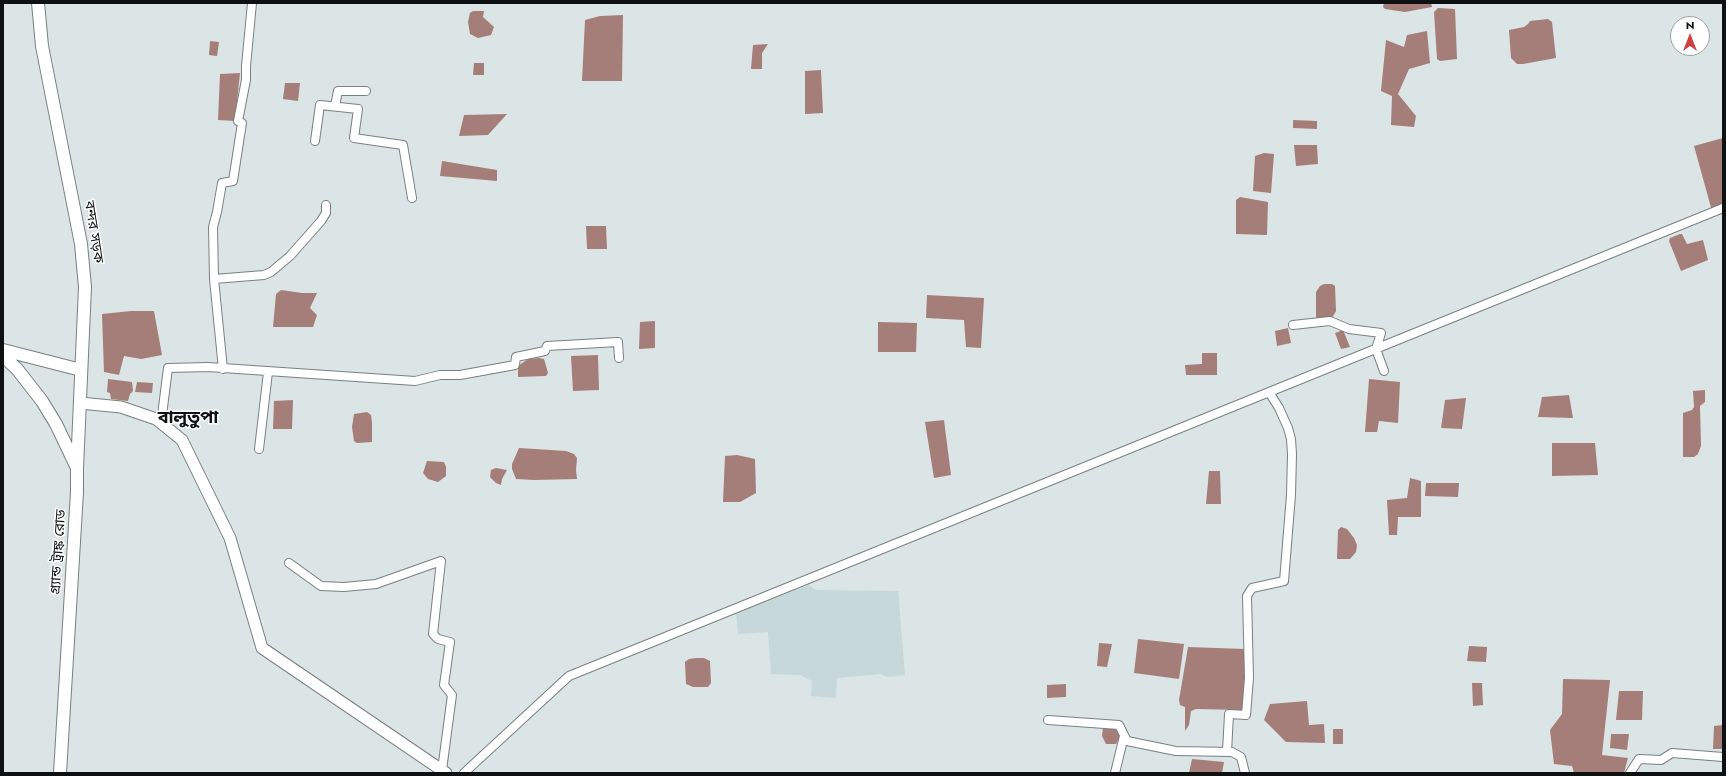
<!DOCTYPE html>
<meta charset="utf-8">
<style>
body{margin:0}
#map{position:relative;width:1726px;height:776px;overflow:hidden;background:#dce5e5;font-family:Jost,sans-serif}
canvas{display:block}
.frame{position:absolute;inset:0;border:4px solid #0e1111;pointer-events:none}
.north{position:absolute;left:1670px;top:16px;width:40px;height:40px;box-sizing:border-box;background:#fff;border:1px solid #9fa0a0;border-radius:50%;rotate:0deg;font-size:11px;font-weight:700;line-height:16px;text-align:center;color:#0e1111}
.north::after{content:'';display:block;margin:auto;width:14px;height:18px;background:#ce3f3f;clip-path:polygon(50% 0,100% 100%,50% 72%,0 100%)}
</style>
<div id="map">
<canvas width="1726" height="776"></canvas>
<div class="frame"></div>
<div class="north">N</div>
</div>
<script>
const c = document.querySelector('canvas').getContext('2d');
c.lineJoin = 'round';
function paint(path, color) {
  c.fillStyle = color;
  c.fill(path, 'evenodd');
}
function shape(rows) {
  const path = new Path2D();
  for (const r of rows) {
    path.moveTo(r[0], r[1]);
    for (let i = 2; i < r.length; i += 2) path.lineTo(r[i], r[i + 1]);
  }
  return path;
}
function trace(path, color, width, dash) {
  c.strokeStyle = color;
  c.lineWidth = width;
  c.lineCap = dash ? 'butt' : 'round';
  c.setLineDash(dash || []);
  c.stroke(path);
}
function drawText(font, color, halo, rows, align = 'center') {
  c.font = font + ' Jost,"Noto Sans Bengali",sans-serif';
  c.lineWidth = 3;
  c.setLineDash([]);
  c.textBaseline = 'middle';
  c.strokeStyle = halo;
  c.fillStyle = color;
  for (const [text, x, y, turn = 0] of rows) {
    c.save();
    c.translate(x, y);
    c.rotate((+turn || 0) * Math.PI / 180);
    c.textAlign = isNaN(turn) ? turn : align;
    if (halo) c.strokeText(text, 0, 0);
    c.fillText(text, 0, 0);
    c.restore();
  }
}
const built = shape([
 [809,585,816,590,898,591,905,675,887,677,880,674,837,678,836,698,811,696,812,681,800,675,771,674,768,632,738,634,736,613]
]);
const water = shape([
 [1384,3,1431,3,1432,7,1405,12,1385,9,1383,7],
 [1438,8,1455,9,1457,59,1440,61,1437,59,1434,12],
 [473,11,484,11,483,17,494,27,491,35,478,38,470,34,468,22,470,13],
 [623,15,622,81,582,81,585,20,600,16],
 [1548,19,1552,22,1556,58,1523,64,1517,64,1511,58,1509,30,1524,27,1528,24,1530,21],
 [1427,31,1430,63,1409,69,1398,94,1416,116,1414,127,1391,125,1392,96,1381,91,1386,40,1404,47,1407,35],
 [210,41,219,42,217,56,209,55],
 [768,44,762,53,762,69,751,69,753,45],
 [474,63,484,63,484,75,473,75],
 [821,70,823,113,805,114,805,71],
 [240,73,235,121,218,120,220,74],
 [285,83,300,83,298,101,283,99],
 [507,114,488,135,459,136,464,115],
 [1293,120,1317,121,1317,129,1293,128],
 [1723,138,1723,206,1712,211,1694,146],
 [1294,145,1317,145,1318,164,1296,166],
 [1264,153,1274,154,1271,193,1253,191,1255,156],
 [442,161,497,170,497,181,440,176],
 [1240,197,1268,202,1267,235,1236,234,1236,200],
 [586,226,606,226,607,249,587,249],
 [1680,234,1682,234,1687,244,1703,240,1708,260,1681,271,1669,241,1670,238],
 [1324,284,1332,284,1335,286,1336,311,1332,318,1320,319,1316,317,1316,292,1320,286],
 [281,290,302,293,317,293,310,308,317,315,313,327,273,327,276,294],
 [927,295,984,298,981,348,966,347,964,320,926,318],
 [131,311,154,311,162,355,141,359,124,356,119,375,104,372,102,314],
 [655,321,655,348,639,349,640,322],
 [878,322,917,323,916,352,878,352],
 [1288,328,1291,343,1277,346,1275,331],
 [1343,330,1350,347,1341,349,1335,333],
 [1202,353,1217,353,1217,375,1186,375,1185,365,1202,364],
 [598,355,599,390,573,391,571,356],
 [539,358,544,359,548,373,546,376,518,377,518,366,528,359],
 [108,379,132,382,133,391,130,394,128,401,111,399,110,393,107,392],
 [1369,379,1400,382,1398,423,1379,421,1377,432,1365,432],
 [137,382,153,383,152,393,135,392],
 [1705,390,1705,402,1700,406,1701,446,1698,454,1694,457,1683,457,1683,413,1692,410,1694,407,1693,391],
 [1569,395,1573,418,1538,417,1542,397],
 [1466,398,1462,429,1441,428,1445,400],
 [293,400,292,429,273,429,274,401],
 [367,412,371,415,372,423,372,442,357,443,354,441,352,427,354,414],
 [944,420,951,475,934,478,925,422],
 [1552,443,1595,443,1598,475,1552,476],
 [519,448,566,451,574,454,577,458,576,470,577,479,534,480,516,479,512,469,512,464],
 [737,455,755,459,756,493,740,502,723,502,725,456],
 [427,461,444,462,446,467,446,476,438,482,428,479,423,473],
 [496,468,507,470,502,479,501,485,496,483,490,477,491,470],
 [1209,471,1220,471,1221,504,1206,504],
 [1410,478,1421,481,1421,517,1398,517,1397,535,1389,535,1387,500,1407,498],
 [1426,483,1459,483,1458,497,1425,496],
 [1341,527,1347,529,1354,538,1357,545,1356,552,1350,559,1337,559,1338,530],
 [1138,639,1184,644,1179,679,1134,673],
 [1099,643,1112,644,1107,667,1097,666],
 [1469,646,1487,647,1486,662,1467,661],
 [1188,647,1245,649,1247,670,1243,710,1196,709,1191,711,1189,725,1185,731,1185,707,1180,705,1179,700],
 [696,658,704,658,710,661,711,683,708,687,693,687,686,684,685,662,689,659],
 [1563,679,1610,680,1602,755,1628,758,1624,773,1574,773,1572,766,1554,764,1550,730,1562,714],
 [1472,683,1482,683,1483,705,1473,706],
 [1066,684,1066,697,1047,698,1047,685],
 [1619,691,1643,691,1642,720,1616,720],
 [1307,701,1309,725,1324,724,1325,743,1286,742,1264,720,1270,704],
 [1723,725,1723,749,1713,749,1714,726],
 [1117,727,1120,737,1116,744,1106,744,1102,736,1103,728],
 [1333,729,1343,729,1343,744,1333,744],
 [1611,734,1629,734,1627,750,1610,748],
 [1192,759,1224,762,1222,773,1189,773]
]);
const minor = shape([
 [335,106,338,91,366,91],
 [315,141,320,105,358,109,354,138,403,145,412,198],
 [214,279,264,275,271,272,290,256,321,221,326,213,326,205],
 [1293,325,1330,321,1349,329,1381,333,1376,349,1384,371],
 [223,369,214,279,213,227,217,212,222,183,233,181,242,123,238,121,246,80,246,66,252,3],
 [161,423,168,368,208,367,415,381,440,375,460,375,515,365,516,357,545,351,547,346,618,342,619,358],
 [259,449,268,372],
 [289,563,321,586,344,587,376,584,441,561,433,634,438,639,450,642,444,685,452,695,442,770],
 [1048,720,1119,725,1127,741,1176,751,1232,752,1241,757,1245,773],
 [1227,752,1229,714,1246,715,1249,678,1247,596,1252,588,1284,581,1291,495,1292,454,1291,439,1288,428,1279,408,1269,392],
 [464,773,569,676,1723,208],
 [1115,773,1124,736],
 [1630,773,1639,759,1661,760,1672,753,1723,757]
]);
const major = shape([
 [80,403,121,407,156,419,182,440,230,538,262,648,446,773]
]);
const highway = shape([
 [38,3,42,46,81,244,85,287,77,468],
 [3,350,81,370],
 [3,356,17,369,42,401,56,424,77,468,77,492,60,773]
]);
const streetNames = [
 ["বন্দর সড়ক",93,232,81],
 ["গ্র্যান্ড ট্রাঙ্ক রোড",59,552,-86]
];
const districtNames = [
 ["বালুতুপা",188,419]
];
paint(built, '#c6d8da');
paint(water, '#a57d79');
trace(minor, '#788080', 10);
trace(major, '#788080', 13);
trace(highway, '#788080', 14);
trace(minor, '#fff', 8);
trace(major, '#fff', 11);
trace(highway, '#fff', 12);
drawText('14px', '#0e1111', '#fff', streetNames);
drawText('bold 18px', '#0e1111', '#fff', districtNames);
</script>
